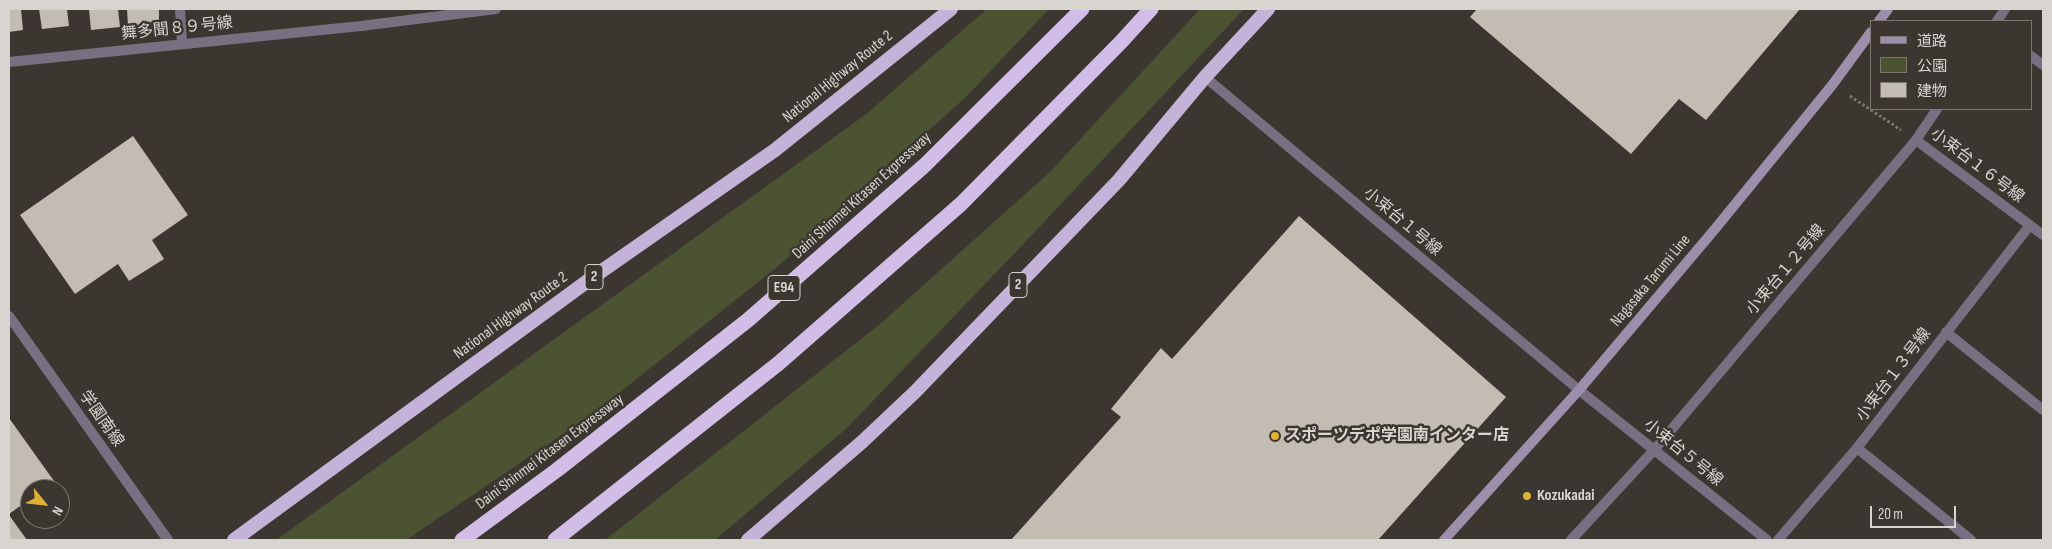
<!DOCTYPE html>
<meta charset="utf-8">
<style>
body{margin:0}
#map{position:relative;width:2052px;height:549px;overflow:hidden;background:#3b3730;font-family:"Sofia Sans Condensed","Noto Sans JP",sans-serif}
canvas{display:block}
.frame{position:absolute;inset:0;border:10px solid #d8d5d1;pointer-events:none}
.legend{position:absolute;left:1870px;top:20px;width:162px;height:90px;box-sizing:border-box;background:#3b3730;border:1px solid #7a7670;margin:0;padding:6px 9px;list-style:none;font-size:15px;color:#d8d5d1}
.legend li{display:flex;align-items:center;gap:10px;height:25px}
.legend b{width:25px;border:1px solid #7a7670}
.north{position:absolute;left:20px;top:479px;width:50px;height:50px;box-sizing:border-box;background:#3b3730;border:1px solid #7a7670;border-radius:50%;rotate:119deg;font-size:14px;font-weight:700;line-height:20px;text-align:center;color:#d8d5d1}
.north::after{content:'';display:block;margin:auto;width:18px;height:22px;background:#ddb133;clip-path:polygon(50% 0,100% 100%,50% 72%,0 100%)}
.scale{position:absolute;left:1870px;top:506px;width:86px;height:22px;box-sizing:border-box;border:2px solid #d8d5d1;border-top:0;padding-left:6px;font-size:15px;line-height:18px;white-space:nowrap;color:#d8d5d1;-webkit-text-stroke:4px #3b3730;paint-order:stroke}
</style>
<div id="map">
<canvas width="2052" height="549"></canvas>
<div class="frame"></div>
<ul class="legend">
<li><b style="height:6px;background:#9d8fab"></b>道路</li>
<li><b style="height:14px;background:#4b5333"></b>公園</li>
<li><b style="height:14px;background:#c2bcb3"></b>建物</li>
</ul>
<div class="north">N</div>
<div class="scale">20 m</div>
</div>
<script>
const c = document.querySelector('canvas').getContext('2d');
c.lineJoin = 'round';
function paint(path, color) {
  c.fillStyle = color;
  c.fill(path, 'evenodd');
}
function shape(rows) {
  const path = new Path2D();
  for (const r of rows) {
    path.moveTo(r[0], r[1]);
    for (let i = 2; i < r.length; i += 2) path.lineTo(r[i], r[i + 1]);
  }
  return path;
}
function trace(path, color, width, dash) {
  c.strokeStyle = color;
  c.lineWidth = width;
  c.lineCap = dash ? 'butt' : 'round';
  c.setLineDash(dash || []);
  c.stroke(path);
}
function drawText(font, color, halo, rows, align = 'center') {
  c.font = font + ' "Sofia Sans Condensed","Noto Sans JP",sans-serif';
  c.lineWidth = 5;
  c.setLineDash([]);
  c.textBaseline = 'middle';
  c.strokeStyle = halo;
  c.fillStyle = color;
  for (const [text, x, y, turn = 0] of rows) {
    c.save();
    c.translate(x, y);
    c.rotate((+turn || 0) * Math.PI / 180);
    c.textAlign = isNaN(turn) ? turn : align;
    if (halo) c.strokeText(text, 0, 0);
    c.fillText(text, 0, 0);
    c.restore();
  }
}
const green = shape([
 [987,9,1049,9,966,97,777,267,590,416,406,540,276,540,865,115],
 [1200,9,1244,9,1030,237,847,428,715,540,605,540,880,324,1051,171]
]);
const building = shape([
 [9,9,21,9,23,30,9,32],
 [39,9,67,9,69,26,42,29],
 [89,9,118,9,120,27,91,30],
 [127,9,159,9,159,24,128,26],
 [1477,9,1800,9,1706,120,1679,99,1631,154,1470,17],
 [133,136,188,215,152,240,164,259,129,281,118,264,75,294,20,215],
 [1299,216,1506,397,1378,540,1011,540,1121,417,1111,409,1161,348,1172,359],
 [9,418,54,481,43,489,30,489,30,499,9,514],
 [9,515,27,540,9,540]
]);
const path = shape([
 [1850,96,1901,130]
]);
const minor = shape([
 [180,9,182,44],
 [1997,21,2005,9],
 [2031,56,2043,65],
 [9,62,361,26,496,9],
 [1916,140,2043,235],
 [1946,332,2043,410],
 [1579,390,1767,540],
 [1857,448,1971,540],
 [1571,540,1655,449,1916,140,1937,109],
 [1778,540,1857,448,2030,225]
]);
const tertiary = shape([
 [1205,77,1579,390],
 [9,316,168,540]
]);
const secondary = shape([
 [1879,21,1888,9],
 [1444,540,1579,390,1715,229,1833,84,1871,32]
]);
const trunk = shape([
 [234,540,589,280,775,150,951,9],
 [748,540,862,442,915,392,1119,180,1205,77,1268,9]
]);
const motorway = shape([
 [462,540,557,470,748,320,925,165,1082,9],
 [555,540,779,363,961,204,1121,42,1151,9]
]);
const markers = [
 [1275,436,5,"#ddb133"],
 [1527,496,5,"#ddb133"]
];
const shields = [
 [594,277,18],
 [1018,285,18],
 [784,288,32]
];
const shieldNames = [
 ["2",594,277],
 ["2",1018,285],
 ["E94",784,288]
];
const streetNames = [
 ["舞多聞８９号線",177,29,-6],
 ["National Highway Route 2",838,77,-39],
 ["小束台１６号線",1977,166,37],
 ["Daini Shinmei Kitasen Expressway",862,196,-42],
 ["小束台１号線",1402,222,40],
 ["小束台１２号線",1786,270,-50],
 ["Nagasaka Tarumi Line",1651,281,-50],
 ["National Highway Route 2",511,316,-36],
 ["小束台１３号線",1894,375,-53],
 ["学園南線",101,419,55],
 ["Daini Shinmei Kitasen Expressway",550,452,-37],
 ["小束台５号線",1683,453,39]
];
const poiNames = [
 ["スポーツデポ学園南インター店",1285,436],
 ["Kozukadai",1537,496]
];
paint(green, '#4b5333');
paint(building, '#c2bcb3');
trace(path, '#7c7973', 3, [2.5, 2.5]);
trace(minor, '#787081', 10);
trace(tertiary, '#787081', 10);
trace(secondary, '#9d8fab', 10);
trace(trunk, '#c5b2d8', 14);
trace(motorway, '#d2bde7', 15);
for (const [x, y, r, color] of markers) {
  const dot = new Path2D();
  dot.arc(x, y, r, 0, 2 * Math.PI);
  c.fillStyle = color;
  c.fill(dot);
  trace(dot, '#3b3730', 2);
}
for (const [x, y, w] of shields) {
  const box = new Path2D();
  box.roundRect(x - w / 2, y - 12.5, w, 25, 4);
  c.fillStyle = '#3b3730';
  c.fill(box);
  trace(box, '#d8d5d1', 1);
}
drawText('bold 15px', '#d8d5d1', null, shieldNames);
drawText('16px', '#d8d5d1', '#3b3730', streetNames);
drawText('bold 16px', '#d8d5d1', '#3b3730', poiNames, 'left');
</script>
